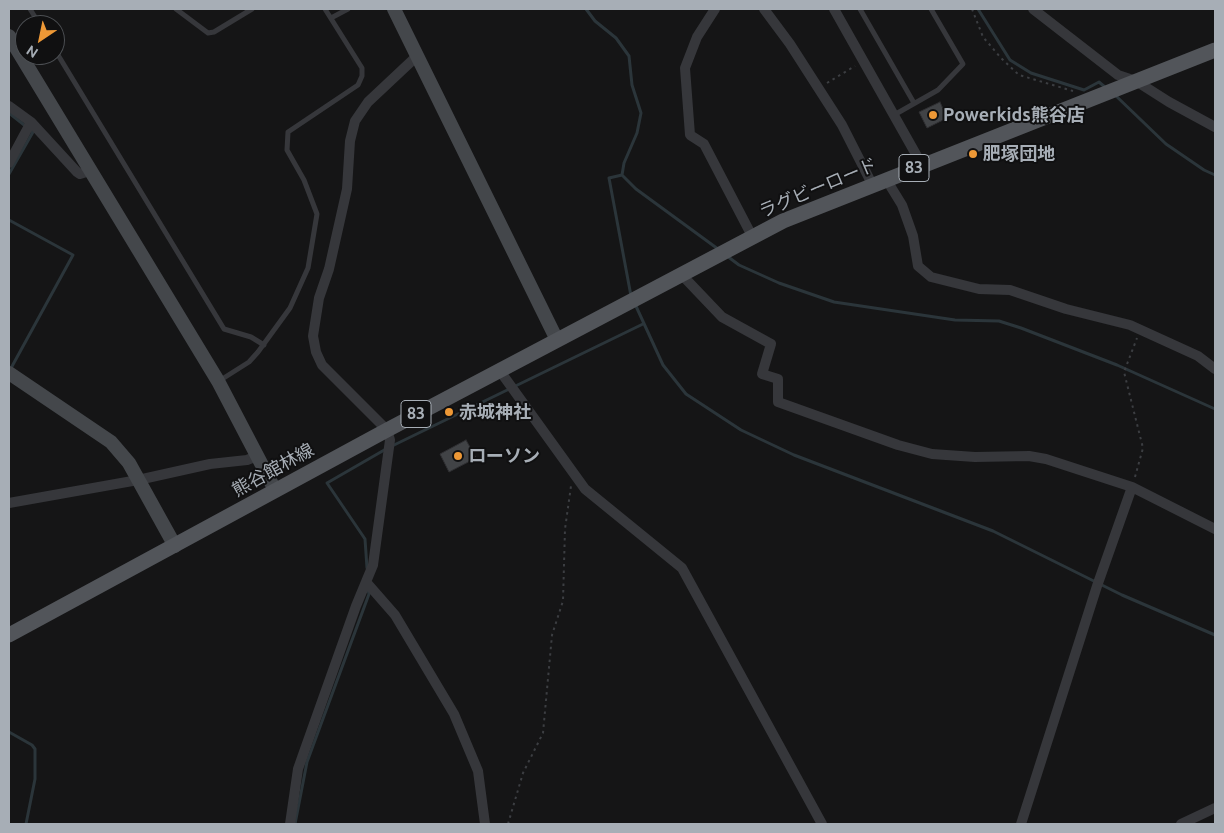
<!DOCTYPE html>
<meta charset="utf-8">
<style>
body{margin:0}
#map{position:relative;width:1224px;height:833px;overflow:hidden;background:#151516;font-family:Ubuntu,sans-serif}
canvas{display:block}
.frame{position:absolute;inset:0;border:10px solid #a7aeb6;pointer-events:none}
.north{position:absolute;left:15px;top:15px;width:50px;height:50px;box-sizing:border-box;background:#101011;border:1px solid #4c4f53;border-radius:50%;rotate:214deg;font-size:14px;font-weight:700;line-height:20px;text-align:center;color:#a7aeb6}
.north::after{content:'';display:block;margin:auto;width:18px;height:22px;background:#ed9836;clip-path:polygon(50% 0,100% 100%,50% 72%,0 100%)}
</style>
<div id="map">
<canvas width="1224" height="833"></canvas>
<div class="frame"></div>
<div class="north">N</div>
</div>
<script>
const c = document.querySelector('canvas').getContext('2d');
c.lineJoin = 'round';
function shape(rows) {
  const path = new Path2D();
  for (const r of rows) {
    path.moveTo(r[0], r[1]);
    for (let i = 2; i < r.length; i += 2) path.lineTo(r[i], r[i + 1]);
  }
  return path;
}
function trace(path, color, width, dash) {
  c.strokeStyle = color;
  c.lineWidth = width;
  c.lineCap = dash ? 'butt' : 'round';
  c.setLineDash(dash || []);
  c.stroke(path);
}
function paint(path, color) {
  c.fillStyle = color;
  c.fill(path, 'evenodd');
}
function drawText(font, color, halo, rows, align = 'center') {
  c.font = font + ' Ubuntu,"Noto Sans JP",sans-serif';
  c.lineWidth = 4;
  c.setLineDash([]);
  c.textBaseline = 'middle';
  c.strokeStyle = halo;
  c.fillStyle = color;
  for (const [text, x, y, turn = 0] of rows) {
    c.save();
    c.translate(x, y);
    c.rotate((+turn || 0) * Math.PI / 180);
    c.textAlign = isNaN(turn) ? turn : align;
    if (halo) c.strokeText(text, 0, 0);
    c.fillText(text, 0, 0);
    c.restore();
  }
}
const stream = shape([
 [586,9,595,21,616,38,629,56,632,85,641,113,637,133,624,163,622,175],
 [978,9,1010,60,1031,73,1084,90,1099,82,1106,88],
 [1115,95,1166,144,1204,170,1215,175],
 [9,113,33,132,9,174],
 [622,175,609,178,631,296],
 [622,175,636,189,718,249],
 [9,220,73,255,10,370],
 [727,256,739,265,779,283,834,302,955,320,999,321,1021,328,1117,365,1215,409],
 [635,304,663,365,686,394,741,430,794,455,993,531,1122,595,1215,635],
 [392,446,643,324],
 [367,568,365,539,327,483,386,449],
 [9,732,32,745,35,749,35,779,26,824],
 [295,824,307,762,369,594,368,590]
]);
const building = shape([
 [940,102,947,118,927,128,919,112,940,102],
 [466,440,476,458,449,472,440,454,466,440]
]);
const path = shape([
 [972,9,983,37,1001,58,1019,75,1073,91],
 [827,83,855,66],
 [1135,477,1143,448,1124,372,1137,338],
 [508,824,523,773,543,733,552,635,563,601,565,529,571,486]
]);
const lane = shape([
 [30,9,40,25],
 [176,9,208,33,214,32,252,9],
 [860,9,914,103],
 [331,18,348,9],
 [55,50,224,329,251,337,264,345],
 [894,115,938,90,963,64,931,9],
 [219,381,249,362,258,352,290,308,308,268,317,214,304,180,287,150,288,132,358,85,362,76,362,68,325,9]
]);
const street = shape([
 [715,9,697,37,685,68,690,135,704,144,752,236],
 [764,9,790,44,842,125,872,184],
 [834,9,922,165],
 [1033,9,1118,75,1136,81,1169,102,1215,127],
 [9,106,31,122,77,172,80,174,90,171],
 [9,163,31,122],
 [886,179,902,205,913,236,918,266,931,277,979,289,1010,290,1066,309,1130,325,1198,356,1215,369],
 [681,274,722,317,771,344,762,374,778,379,778,402,898,445,932,454,975,457,1029,456,1046,459,1132,487,1215,529],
 [500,371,585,489,682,568,822,824],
 [9,503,138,480,210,464,247,460,257,456],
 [367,583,395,615,454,714,478,771,485,824],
 [290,824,298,769,304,752,356,606,373,565,390,440,387,430,322,365,316,352,313,336,319,298,329,269,347,189,350,141,355,121,368,102,417,56],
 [1021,824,1097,586,1132,487],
 [1181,824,1215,808]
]);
const secondary = shape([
 [394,9,557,340],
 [9,36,218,381,275,490],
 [9,373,111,442,129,463,175,546]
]);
const primary = shape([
 [9,635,387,430,783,221,1215,50]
]);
const markers = [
 [933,115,5,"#ed9836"],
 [973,154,5,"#ed9836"],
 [449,412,5,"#ed9836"],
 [458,456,5,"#ed9836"]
];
const shields = [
 [914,168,30],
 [416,414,30]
];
const shieldNames = [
 ["83",914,168],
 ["83",416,414]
];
const poiNames = [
 ["Powerkids熊谷店",943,115],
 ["肥塚団地",983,154],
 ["赤城神社",459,412],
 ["ローソン",468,456]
];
const streetNames = [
 ["ラグビーロード",818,188,-23],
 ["熊谷館林線",273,470,-29]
];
trace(stream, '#2b353a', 3);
paint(building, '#414346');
trace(building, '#2f2f32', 1);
trace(path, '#3c3e42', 2, [2.5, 4]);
trace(lane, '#36373b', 5);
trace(street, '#36373b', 10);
trace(secondary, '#44474b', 14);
trace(primary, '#52555a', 15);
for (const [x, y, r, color] of markers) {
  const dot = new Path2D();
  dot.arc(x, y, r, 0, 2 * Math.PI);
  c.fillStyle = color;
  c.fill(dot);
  trace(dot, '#101011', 2);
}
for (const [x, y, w] of shields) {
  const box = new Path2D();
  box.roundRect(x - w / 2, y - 13.5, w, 27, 4);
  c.fillStyle = '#101011';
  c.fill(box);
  trace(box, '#a7aeb6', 1);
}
drawText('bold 16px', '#a7aeb6', null, shieldNames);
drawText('bold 18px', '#a7aeb6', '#101011', poiNames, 'left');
drawText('18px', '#a7aeb6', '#101011', streetNames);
</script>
